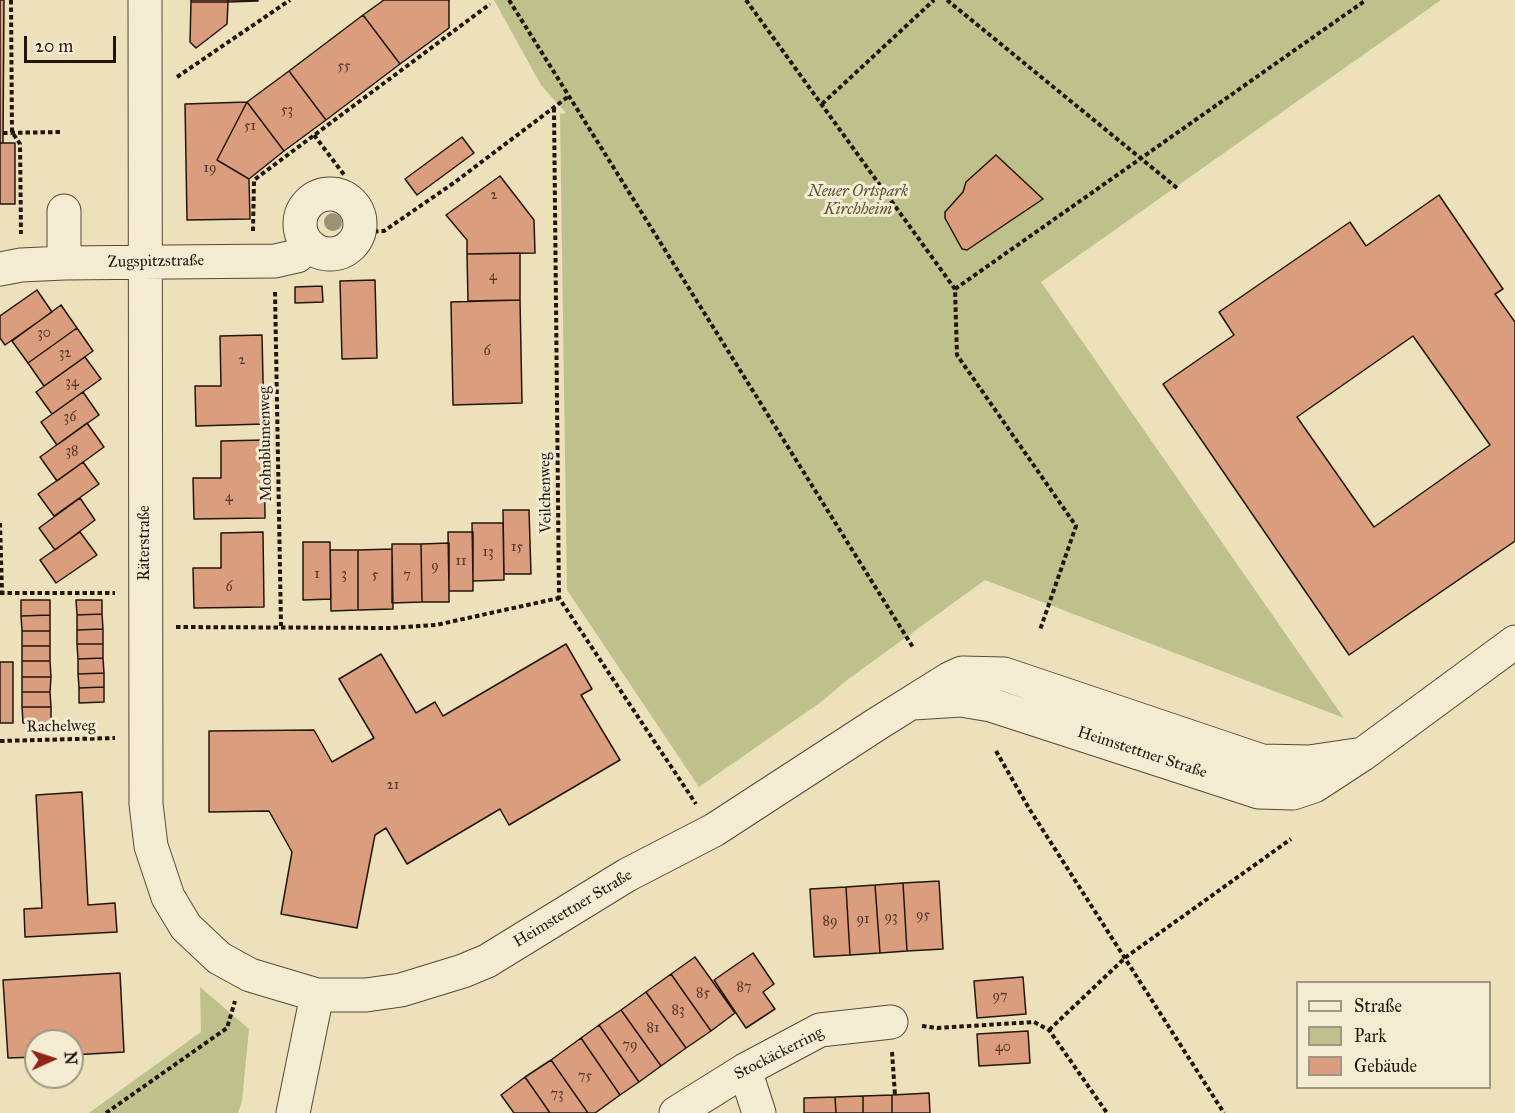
<!DOCTYPE html>
<meta charset="utf-8">
<style>
body{margin:0}
#map{position:relative;width:1515px;height:1113px;overflow:hidden;background:#ece1bb;font-family:"IM FELL Great Primer",serif}
canvas{display:block}
.legend{position:absolute;left:1296px;top:981px;width:195px;height:108px;box-sizing:border-box;background:#f3ecd3;border:2px solid #a09684;margin:0;padding:8px 10px;list-style:none;font-size:18px;color:#24160d}
.legend li{display:flex;align-items:center;gap:12px;height:30px}
.legend b{width:30px;border:2px solid #a09684}
.north{position:absolute;left:24px;top:1029px;width:60px;height:60px;box-sizing:border-box;background:#f3ecd3;border:2px solid #a09684;border-radius:50%;rotate:87deg;font-size:16px;font-weight:700;line-height:24px;text-align:center;color:#24160d}
.north::after{content:'';display:block;margin:auto;width:21px;height:27px;background:#8f2418;clip-path:polygon(50% 0,100% 100%,50% 72%,0 100%)}
.scale{position:absolute;left:24px;top:36px;width:92px;height:27px;box-sizing:border-box;border:3px solid #24160d;border-top:0;padding-left:8px;font-size:18px;line-height:21px;white-space:nowrap;color:#24160d;-webkit-text-stroke:4px #f3ecd3;paint-order:stroke}
</style>
<div id="map">
<canvas width="1515" height="1113"></canvas>
<ul class="legend">
<li><b style="height:8px;background:#f3ecd3"></b>Straße</li>
<li><b style="height:16px;background:#bec18c"></b>Park</li>
<li><b style="height:16px;background:#da9d7e"></b>Gebäude</li>
</ul>
<div class="north">N</div>
<div class="scale">20 m</div>
</div>
<script>
const c = document.querySelector('canvas').getContext('2d');
c.lineJoin = 'round';
function paint(path, color) {
  c.fillStyle = color;
  c.fill(path, 'evenodd');
}
function shape(rows) {
  const path = new Path2D();
  for (const r of rows) {
    if (r.length === 3) {
      path.moveTo(r[0] + r[2], r[1]);
      path.arc(r[0], r[1], r[2], 0, 2 * Math.PI);
      continue;
    }
    path.moveTo(r[0], r[1]);
    for (let i = 2; i < r.length; i += 2) path.lineTo(r[i], r[i + 1]);
  }
  return path;
}
function trace(path, color, width, dash) {
  c.strokeStyle = color;
  c.lineWidth = width;
  c.lineCap = dash ? 'butt' : 'round';
  c.setLineDash(dash || []);
  c.stroke(path);
}
function drawText(font, color, halo, rows, align = 'center') {
  c.font = font + ' "IM FELL Great Primer",serif';
  c.lineWidth = 6;
  c.setLineDash([]);
  c.textBaseline = 'middle';
  c.strokeStyle = halo;
  c.fillStyle = color;
  for (const [text, x, y, turn = 0] of rows) {
    c.save();
    c.translate(x, y);
    c.rotate((+turn || 0) * Math.PI / 180);
    c.textAlign = isNaN(turn) ? turn : align;
    if (halo) c.strokeText(text, 0, 0);
    c.fillText(text, 0, 0);
    c.restore();
  }
}
const green = shape([
 [494,0,1441,0,1041,282,1344,718,985,580,847,680,821,702,699,787,567,590,560,114,566,113,541,85],
 [200,987,249,1029,242,1101,238,1113,89,1113,201,1032]
]);
const building = shape([
 [0,0,4,0,3,143,0,143,0,0],
 [191,0,228,0,228,2,191,2,191,0],
 [228,0,258,0,258,1,228,2,228,0],
 [384,0,449,0,449,28,400,64,363,15,384,0],
 [191,2,228,2,227,24,196,48,190,42,191,2],
 [363,15,400,64,326,120,289,71,363,15],
 [289,71,326,120,284,151,247,102,289,71],
 [247,102,217,160,249,179,250,219,187,220,185,104,247,102],
 [247,102,284,151,249,179,217,160,247,102],
 [462,137,474,153,417,195,405,179,462,137],
 [0,143,15,143,15,204,0,204,0,143],
 [996,155,1043,199,967,250,962,249,945,218,945,212,963,192,966,182,996,155],
 [500,176,534,220,535,253,467,254,467,240,446,215,500,176],
 [1439,195,1503,289,1495,294,1515,322,1515,541,1349,655,1163,384,1234,335,1219,312,1350,222,1366,246,1439,195],
 [1413,336,1490,445,1374,527,1297,417,1413,336],
 [520,253,520,300,468,301,467,254,520,253],
 [375,280,377,358,342,359,340,281,375,280],
 [322,286,323,302,295,303,295,287,322,286],
 [37,290,52,312,5,345,0,338,0,316,37,290],
 [520,300,522,403,453,405,451,302,520,300],
 [61,305,77,328,28,363,12,341,61,305],
 [77,328,93,351,44,386,28,363,77,328],
 [262,335,264,424,196,426,195,386,221,386,220,336,262,335],
 [85,357,101,379,52,414,36,392,85,357],
 [83,392,99,415,57,445,41,422,83,392],
 [87,423,104,447,57,481,40,457,87,423],
 [264,440,265,518,194,519,193,478,221,478,221,441,264,440],
 [83,462,99,484,54,516,38,494,83,462],
 [80,498,95,520,55,550,39,528,80,498],
 [503,510,529,510,531,574,504,574,503,510],
 [472,523,503,523,504,580,473,581,472,523],
 [80,532,97,555,56,583,40,560,80,532],
 [263,532,264,607,194,608,193,568,221,568,221,533,263,532],
 [448,532,473,532,473,591,449,591,448,532],
 [303,542,330,542,331,599,303,600,303,542],
 [449,543,449,602,422,602,421,544,449,543],
 [392,544,421,544,422,602,392,603,392,544],
 [392,549,393,609,358,610,358,550,392,549],
 [330,550,358,550,358,610,331,611,330,550],
 [21,600,50,600,50,615,21,616,21,600],
 [76,600,102,600,102,614,77,615,76,600],
 [102,614,103,629,77,630,77,615,102,614],
 [50,615,50,631,22,631,21,616,50,615],
 [103,629,103,644,77,644,77,630,103,629],
 [22,631,50,631,50,646,22,646,22,631],
 [77,644,103,644,103,658,78,659,77,644],
 [566,644,592,689,581,695,620,760,509,825,500,809,407,864,386,828,375,835,357,928,281,914,292,852,269,811,209,812,209,731,314,730,332,762,374,738,339,679,381,654,416,713,435,702,443,716,566,644],
 [22,646,50,646,50,661,22,661,22,646],
 [103,658,104,673,78,674,78,659,103,658],
 [22,661,50,661,51,677,22,677,22,661],
 [0,662,13,662,13,723,0,723,0,662],
 [104,673,104,687,79,688,78,674,104,673],
 [22,677,51,677,50,692,22,692,22,677],
 [104,687,104,702,79,703,79,688,104,687],
 [22,692,50,692,51,707,22,707,22,692],
 [22,707,51,707,51,722,23,723,22,707],
 [82,792,88,905,115,903,117,932,25,937,24,909,42,908,36,795,82,792],
 [939,881,943,949,907,951,903,883,939,881],
 [903,883,907,951,880,953,875,885,903,883],
 [875,885,880,953,850,955,846,887,875,885],
 [846,887,850,955,814,957,810,889,846,887],
 [753,953,774,984,763,992,775,1009,746,1028,714,980,753,953],
 [695,957,735,1013,711,1031,671,974,695,957],
 [120,973,124,1052,72,1055,72,1041,36,1041,36,1057,8,1058,3,980,120,973],
 [671,974,711,1031,686,1048,646,992,671,974],
 [1023,977,1026,1014,977,1018,974,981,1023,977],
 [646,992,686,1048,661,1066,621,1010,646,992],
 [621,1010,661,1066,639,1082,599,1025,621,1010],
 [599,1025,639,1082,620,1095,581,1038,599,1025],
 [1028,1031,1030,1063,979,1066,977,1034,1028,1031],
 [581,1038,620,1095,595,1113,588,1113,551,1060,581,1038],
 [551,1060,588,1113,550,1113,525,1077,551,1060],
 [525,1077,550,1113,514,1113,501,1095,525,1077],
 [929,1093,930,1113,892,1113,892,1095,929,1093],
 [892,1095,892,1113,863,1113,863,1096,892,1095],
 [863,1096,863,1113,836,1113,835,1097,863,1096],
 [835,1097,836,1113,804,1113,804,1098,835,1097]
]);
const path = shape([
 [11,0,12,132,20,144,21,234],
 [509,0,914,649],
 [746,0,955,289,957,355,1076,526,1040,630],
 [947,0,1177,188],
 [177,77,290,0],
 [822,104,934,0],
 [554,108,559,598,696,804],
 [3,133,62,132],
 [314,135,345,176],
 [253,231,254,180,490,4],
 [359,232,384,231,455,182,569,96],
 [955,289,1366,0],
 [275,292,281,626],
 [0,523,2,592],
 [0,593,115,593],
 [176,627,391,628,436,625,559,598],
 [0,741,115,738],
 [996,751,1030,810,1224,1113],
 [922,1026,937,1028,1034,1022,1049,1030,1107,1113],
 [1049,1030,1126,957,1291,839],
 [892,1052,895,1095],
 [106,1113,227,1028,235,1001]
]);
const minor = shape([
 [145,0,146,804,151,846,168,897,186,927,219,958,250,975,317,995,366,995,401,990,463,971,487,961,627,875,714,830,877,724,949,679,962,673,1004,674,1262,761,1309,762,1363,754],
 [330,224,30],
 [64,211,64,263],
 [0,269,21,265,64,263,275,261,297,256,309,245],
 [913,703,961,700,991,705,1259,792,1293,793,1314,786,1363,754,1515,642],
 [745,1070,759,1113],
 [293,1113,317,995],
 [676,1113,745,1070,820,1030,891,1022]
]);
const trees = [
 [333,222]
];
const numberNames = [
 ["55",344,67],
 ["53",287,111],
 ["51",250,127],
 ["19",210,169],
 ["2",494,196],
 ["4",493,277],
 ["30",44,334],
 ["6",487,352],
 ["32",65,354],
 ["2",242,361],
 ["34",72,383],
 ["36",70,418],
 ["38",72,452],
 ["4",229,498],
 ["15",517,548],
 ["13",488,553],
 ["11",461,562],
 ["9",435,567],
 ["1",317,575],
 ["3",344,575],
 ["5",375,576],
 ["7",407,576],
 ["6",229,588],
 ["21",393,786],
 ["95",923,916],
 ["93",891,918],
 ["91",863,920],
 ["89",830,922],
 ["87",744,988],
 ["85",703,994],
 ["97",1000,997],
 ["83",678,1011],
 ["81",653,1029],
 ["79",630,1046],
 ["40",1003,1048],
 ["75",585,1077],
 ["73",557,1095]
];
const parkNames = [
 ["Neuer Ortspark",858,192],
 ["Kirchheim",858,210]
];
const streetNames = [
 ["Zugspitzstraße",156,262,-1],
 ["Mohnblumenweg",266,444,-91],
 ["Veilchenweg",546,493,-91],
 ["Räterstraße",145,543,-90],
 ["Rachelweg",61,727,-1],
 ["Heimstettner Straße",1142,753,18],
 ["Heimstettner Straße",573,909,-31],
 ["Stockäckerring",779,1054,-27]
];
paint(green, '#bec18c');
paint(building, '#da9d7e');
trace(building, '#24160d', 1.5);
trace(minor, '#564938', 35);
trace(path, '#24160d', 4, [4.5, 3]);
trace(minor, '#f3ecd3', 33);
c.fillStyle = '#9c9274';
for (const [x, y] of trees) {
  c.beginPath();
  c.arc(x, y, 9, 0, 2 * Math.PI);
  c.fill();
}
drawText('14px', '#523829', null, numberNames);
drawText('italic 16px', '#5a5239', '#f3ecd3', parkNames);
drawText('16px', '#24160d', '#f3ecd3', streetNames);
</script>
